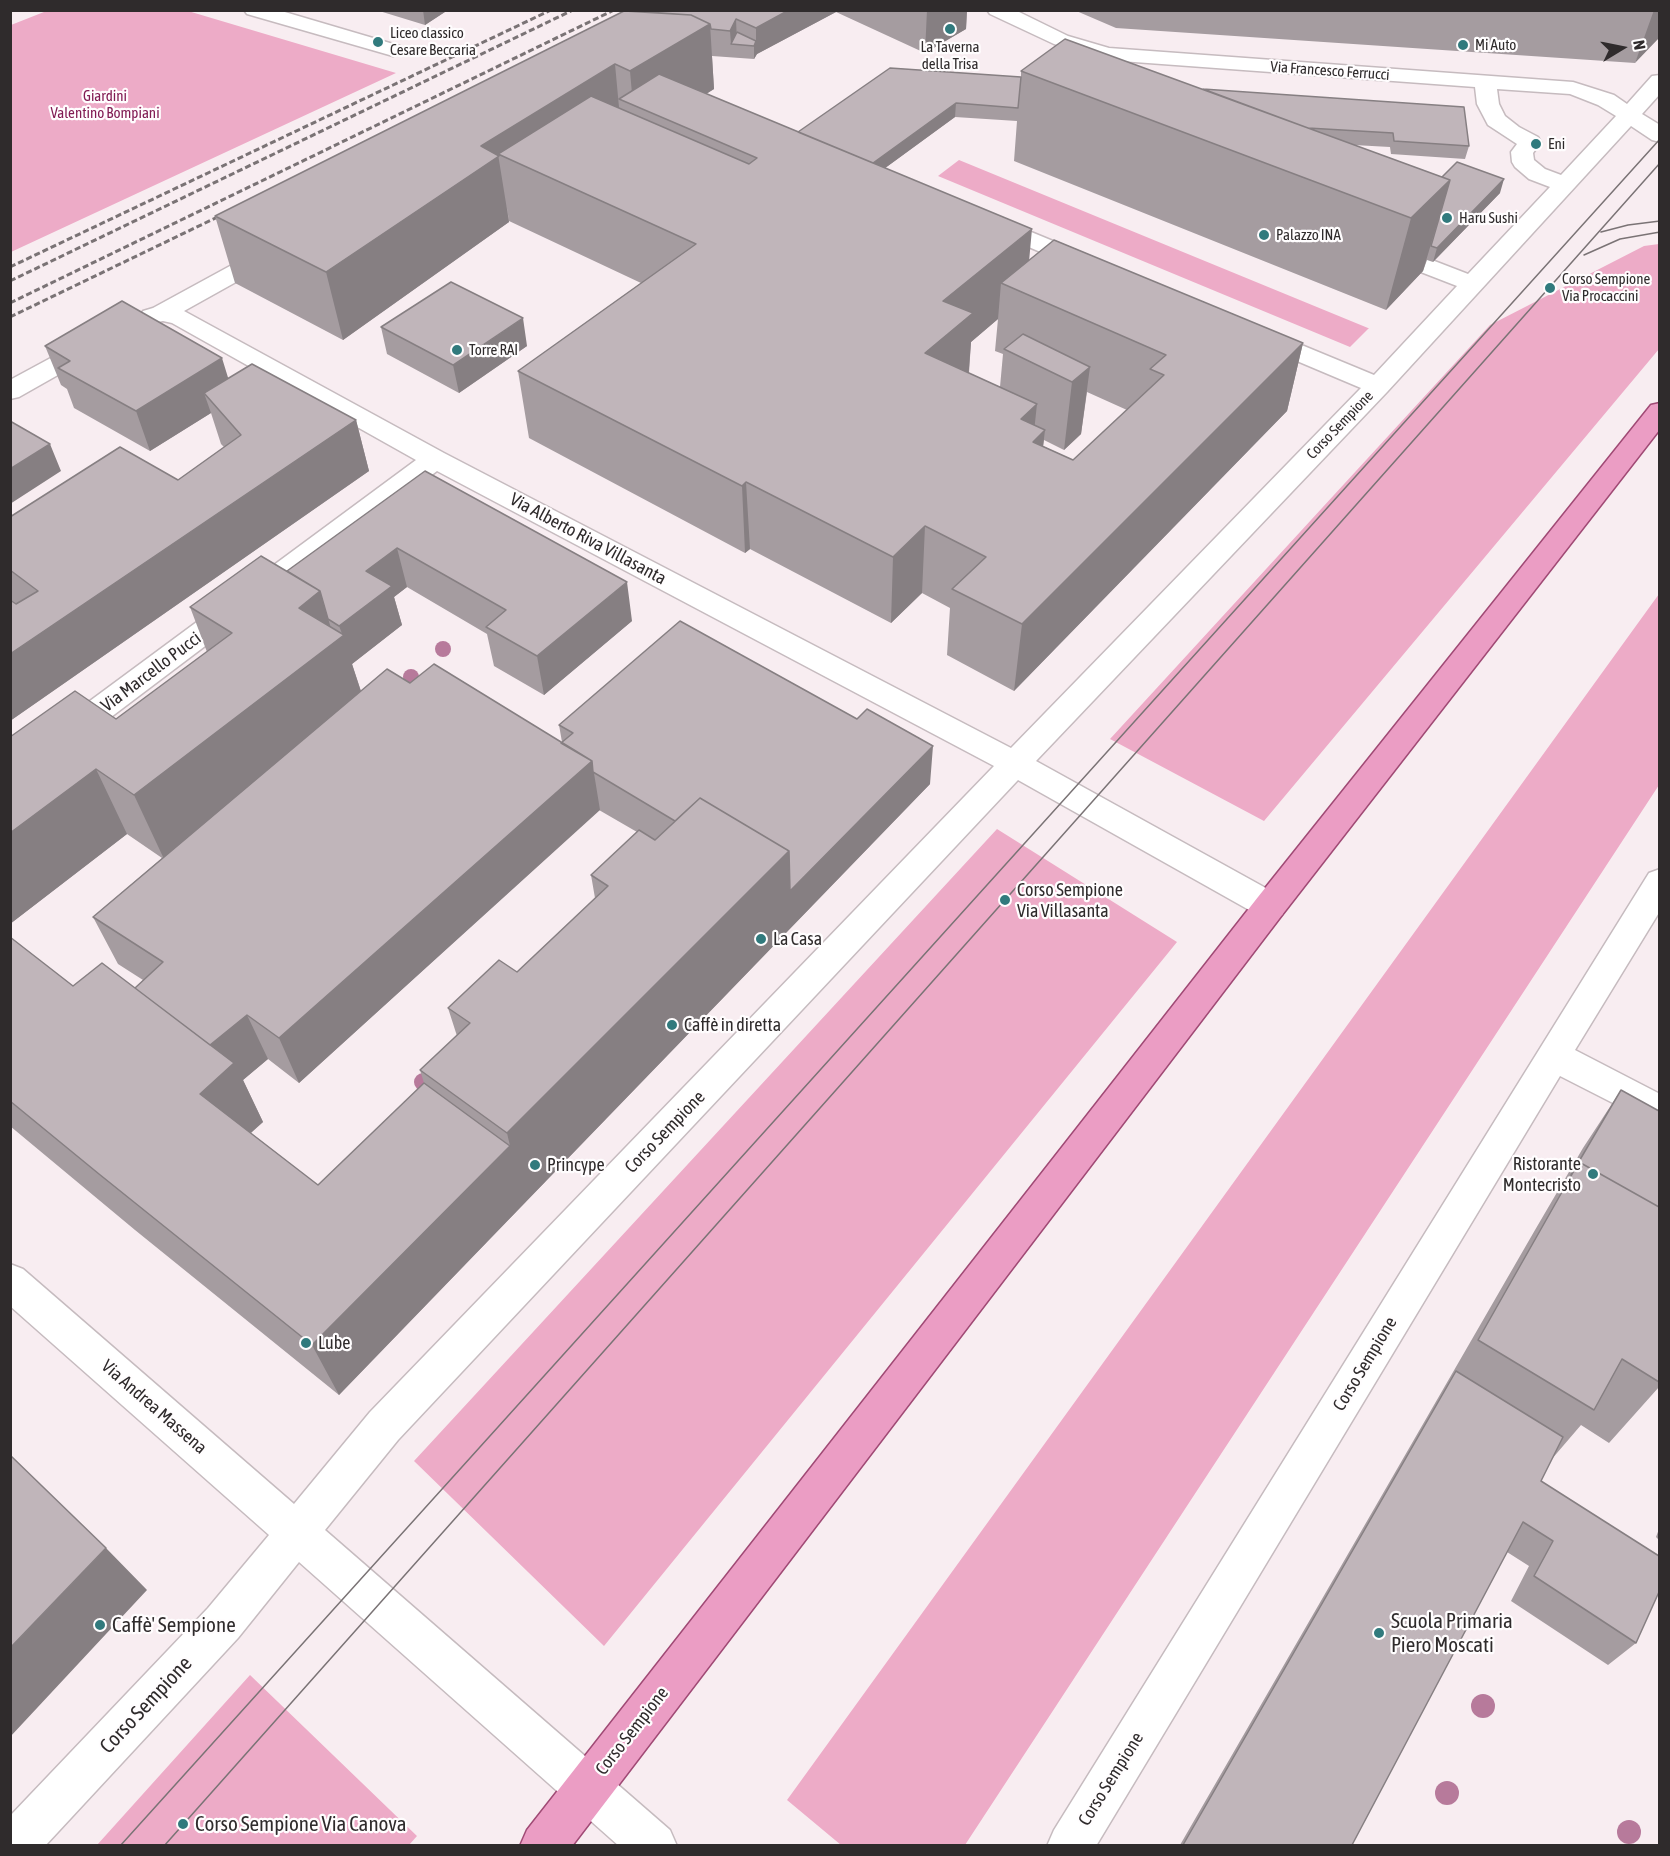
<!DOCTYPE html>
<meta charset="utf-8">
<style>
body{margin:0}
#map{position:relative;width:1670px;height:1856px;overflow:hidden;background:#f8edf1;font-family:"Asap Condensed",sans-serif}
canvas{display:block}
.frame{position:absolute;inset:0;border:12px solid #2f2b2c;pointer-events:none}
.north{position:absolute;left:1592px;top:18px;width:60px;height:60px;-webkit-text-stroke:4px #fffdfe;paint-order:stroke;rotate:80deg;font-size:16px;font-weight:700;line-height:24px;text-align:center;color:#2f2b2c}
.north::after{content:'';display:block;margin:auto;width:21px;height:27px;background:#2f2b2c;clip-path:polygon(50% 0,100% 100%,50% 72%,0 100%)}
</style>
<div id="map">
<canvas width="1670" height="1856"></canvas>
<div class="frame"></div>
<div class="north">N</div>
</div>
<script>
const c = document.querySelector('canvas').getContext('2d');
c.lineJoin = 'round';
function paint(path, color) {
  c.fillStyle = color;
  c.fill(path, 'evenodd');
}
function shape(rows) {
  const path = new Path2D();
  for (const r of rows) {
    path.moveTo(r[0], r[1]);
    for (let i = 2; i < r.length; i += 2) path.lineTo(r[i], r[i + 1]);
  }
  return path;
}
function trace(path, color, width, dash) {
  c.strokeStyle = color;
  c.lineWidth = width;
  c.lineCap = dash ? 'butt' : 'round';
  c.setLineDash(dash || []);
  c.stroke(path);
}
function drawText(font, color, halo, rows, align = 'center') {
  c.font = font + ' "Asap Condensed",sans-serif';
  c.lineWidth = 4.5;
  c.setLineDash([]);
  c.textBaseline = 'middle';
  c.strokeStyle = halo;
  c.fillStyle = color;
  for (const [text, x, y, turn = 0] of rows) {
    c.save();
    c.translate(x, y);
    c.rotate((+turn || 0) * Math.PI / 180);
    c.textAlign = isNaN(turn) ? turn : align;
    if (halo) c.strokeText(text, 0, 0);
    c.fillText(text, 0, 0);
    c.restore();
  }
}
const green = shape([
 [49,10,188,11,396,73,11,252,11,25],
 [959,160,1368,328,1369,328,1350,347,938,176],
 [1659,244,1659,349,1264,821,1110,739,1490,325,1644,246],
 [1659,594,1659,785,965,1845,841,1845,787,1800],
 [997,829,1177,942,604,1646,414,1461],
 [250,1675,417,1836,409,1845,97,1845]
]);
const minor = shape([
 [244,10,278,10,400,46,403,50,400,54,393,56,247,14,244,10],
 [987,10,1015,10,1068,36,1109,48,1573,82,1614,95,1627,104,1652,76,1660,75,1660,94,1642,114,1660,125,1660,142,1652,140,1631,126,1387,392,1036,761,1282,897,1286,906,1282,915,1270,919,1258,915,1018,780,398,1440,325,1530,670,1830,677,1846,619,1846,299,1562,238,1638,45,1846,10,1846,10,1816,208,1608,269,1535,10,1306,10,1264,23,1269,294,1504,370,1412,994,766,437,471,21,785,10,788,10,760,416,460,172,323,163,321,152,323,143,321,140,316,143,311,153,308,263,248,271,246,279,248,283,253,279,258,184,311,444,453,1011,748,1361,388,1252,342,1249,337,1252,332,1261,329,1270,332,1374,375,1457,286,1377,255,1373,250,1377,245,1385,243,1393,245,1468,274,1550,187,1529,179,1515,167,1512,162,1511,152,1517,144,1488,125,1477,104,1475,87,1107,60,1054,44,990,14,987,10],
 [1497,89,1570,94,1598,105,1616,116,1561,175,1545,169,1534,160,1533,153,1541,142,1538,137,1519,127,1505,116,1499,104,1497,89],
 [990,215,1094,258,1098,263,1094,268,1086,270,1078,268,982,227,978,222,982,217,990,215],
 [93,337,102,340,106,345,102,350,19,397,10,399,10,380,84,340,93,337],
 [1660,869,1660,911,1575,1050,1660,1094,1660,1127,1560,1076,1096,1846,1047,1846,1054,1830,1649,873,1660,869]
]);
const major = shape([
 [1660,403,1660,429,1282,915,572,1846,520,1846,527,1830,1258,897,1651,405,1660,403]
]);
const tram = shape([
 [1601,232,1628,225,1660,221],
 [1584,255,1620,239,1660,232],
 [120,1846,1660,139],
 [164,1846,1660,163]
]);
const rail = shape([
 [10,267,551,10],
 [10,281,573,10],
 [10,303,614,10],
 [10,317,230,211]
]);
const trees = [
 [443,649,8],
 [411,677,8],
 [423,1082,9],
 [1483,1706,12],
 [1447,1793,12],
 [1629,1832,12]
];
const wall = shape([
 [376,10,448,10,425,25],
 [651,10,967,10,966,29,925,53,836,12,757,54,754,59,712,56,714,89,706,94,798,132,1021,77,1021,71,1203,89,1469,146,1465,159,1391,154,1390,147,1354,145,1442,177,1500,193,1433,262,1427,260,1423,271,1386,310,1014,161,1017,121,955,117,885,168,1029,260,1303,343,1287,411,1014,691,947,655,950,608,922,593,891,623,750,549,745,553,529,438,518,371,641,283,509,221,506,203,509,222,343,340,235,283,215,216],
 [998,319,995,351,1003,354,1000,387,969,373,971,342],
 [1087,392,1127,410,1073,460,1043,446,1044,440,1064,450,1081,434],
 [1074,10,1659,10,1635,63,1116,28],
 [381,327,527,346,459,393,387,354],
 [45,346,228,379,356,420,369,471,10,721,10,517,178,480,224,447,221,444,211,413,150,451,74,408,67,389,61,385],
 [425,471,632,621,544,695,494,666,487,634,407,587,394,597,402,625,352,664,361,691,410,683,561,743,562,742,559,725,930,784,339,1395,135,1230,10,1126,10,937,73,986,135,988,143,980,118,964,93,917,162,858,127,834,10,924,10,737,116,719,207,652,190,607,287,571],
 [599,810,637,832,591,875,595,898,517,972,448,1008,457,1036,420,1070,424,1083,318,1185,251,1133,263,1122,243,1080,268,1059,299,1083],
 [1621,1090,1659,1111,1659,1387,1609,1443,1581,1425,1551,1460,1541,1481,1636,1643,1608,1665,1511,1601,1529,1566,1507,1552,1352,1845,1180,1845,1535,1230,1583,1148],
 [1659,1529,1659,1540,1656,1537]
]);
const shadedWall = shape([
 [423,10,448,10,425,25],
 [789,10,836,10,836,12,757,54,754,59,754,46,756,41,756,28],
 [927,10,967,10,966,29,925,53],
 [1654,10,1659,10,1659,38,1635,63],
 [736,19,737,44,731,44,730,31],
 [710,24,714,89,666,119,633,105,630,71],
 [615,64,621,129,498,154,509,222,343,340,326,272,481,146],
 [956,103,955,117,851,193,851,179],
 [1504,179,1500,193,1433,262,1437,248],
 [1450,180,1423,271,1386,310,1411,218],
 [1032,229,1026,294,1001,283,998,319,971,342,968,381,925,353,943,301],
 [523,318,527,346,459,393,453,365],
 [1303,343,1287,411,1014,691,1022,624],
 [222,358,234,397,204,393,211,413,150,451,136,411],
 [1090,367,1081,434,1064,450,1072,382],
 [1037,404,1033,441,1045,430,1037,498,1021,419],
 [356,420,369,471,10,721,10,654],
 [50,444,61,471,10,504,10,469],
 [746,482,750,549,745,553,742,486],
 [925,526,922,593,891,623,893,557],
 [397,548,407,587,394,597,402,625,352,664,364,701,164,859,134,795,299,608,320,591,335,642,343,636,339,626,366,571],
 [627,582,632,621,544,695,537,656],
 [933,746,930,784,339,1395,312,1345,510,1146,507,1133,789,851],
 [592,761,600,810,299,1083,279,1038],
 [96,769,127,834,10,924,10,833],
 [247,1015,268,1059,243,1080,263,1122,230,1151,200,1094,205,1049],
 [106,1548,147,1590,10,1737,10,1648]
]);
const building = shape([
 [651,10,789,10,756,28,736,19,730,31,711,29,710,24,691,15,647,12,651,10],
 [624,11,691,15,710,24,630,71,615,64,481,146,499,156,326,272,215,216,624,11],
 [737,32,756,41,754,46,731,44,737,32],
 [1065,39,1450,180,1411,218,1021,71,1065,39],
 [890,68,1021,77,1018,108,956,103,873,163,798,132,890,68],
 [659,74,1032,229,943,301,973,313,925,353,1037,404,1021,419,1045,430,1033,442,1073,460,1164,375,1150,369,1166,355,1001,283,1054,240,1303,343,1022,624,952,589,986,557,925,526,893,557,746,482,742,486,518,371,696,244,498,154,591,96,749,164,757,158,619,99,659,74],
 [1203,89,1464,107,1469,146,1394,141,1393,133,1308,128,1203,89],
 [1457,162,1504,179,1437,248,1431,246,1450,180,1442,177,1457,162],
 [451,282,523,318,453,365,381,327,451,282],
 [122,301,222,358,136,411,58,368,70,361,45,346,122,301],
 [1023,334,1090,367,1072,382,1004,349,1023,334],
 [252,364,356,420,10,654,10,600,16,604,38,591,10,570,10,517,120,447,178,480,241,435,204,393,252,364],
 [10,421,50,444,10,469,10,421],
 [425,471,627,582,537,656,486,627,506,610,397,548,366,571,392,586,339,626,328,619,320,591,287,571,425,471],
 [261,556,320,591,299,608,344,635,134,795,96,769,10,833,10,737,75,691,116,719,232,633,190,607,261,556],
 [680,621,857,719,867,709,933,746,790,891,789,851,700,798,675,821,593,772,592,761,561,743,573,733,559,725,680,621],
 [434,664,592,761,279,1038,247,1015,210,1045,135,988,163,962,93,917,387,669,410,683,434,664],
 [700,798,789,851,507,1133,420,1070,470,1023,448,1008,499,960,517,972,608,886,591,875,639,830,655,840,700,798],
 [10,937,73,986,102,963,234,1063,200,1094,318,1185,424,1083,510,1146,312,1345,99,1174,10,1101,10,937],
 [1621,1090,1659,1111,1659,1207,1579,1162,1571,1175,1621,1090],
 [1579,1162,1659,1207,1659,1382,1622,1359,1594,1410,1478,1340,1579,1162],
 [1456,1371,1563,1437,1541,1481,1659,1556,1659,1592,1636,1643,1534,1576,1553,1541,1523,1522,1352,1845,1183,1845,1456,1371],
 [10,1455,106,1548,10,1648,10,1455]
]);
const markers = [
 [950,29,6,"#317a7d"],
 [378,42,6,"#317a7d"],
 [1463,45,6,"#317a7d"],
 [1536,144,6,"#317a7d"],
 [1447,218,6,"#317a7d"],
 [1264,235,6,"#317a7d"],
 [1550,288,6,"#317a7d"],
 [457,350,6,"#317a7d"],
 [1005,900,6,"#317a7d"],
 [761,939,6,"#317a7d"],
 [672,1025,6,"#317a7d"],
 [535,1165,6,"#317a7d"],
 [1593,1174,6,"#317a7d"],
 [306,1343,6,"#317a7d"],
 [100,1625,6,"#317a7d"],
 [1379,1633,6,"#317a7d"],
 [183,1824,6,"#317a7d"]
];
const farPoinames = [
 ["Liceo classico",390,33],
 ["Cesare Beccaria",390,50],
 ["Mi Auto",1475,45],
 ["La Taverna",950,47,"center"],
 ["della Trisa",950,64,"center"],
 ["Eni",1548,144],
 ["Haru Sushi",1459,218],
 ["Palazzo INA",1276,235],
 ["Corso Sempione",1562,279],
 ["Via Procaccini",1562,296],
 ["Torre RAI",469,350]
];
const farStreetnames = [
 ["Via Francesco Ferrucci",1330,71,4],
 ["Corso Sempione",1340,425,-46]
];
const farParknames = [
 ["Giardini",105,96],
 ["Valentino Bompiani",105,113]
];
const streetNames = [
 ["Via Alberto Riva Villasanta",588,539,28],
 ["Via Marcello Pucci",151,672,-37],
 ["Corso Sempione",665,1132,-46],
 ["Corso Sempione",1365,1364,-59],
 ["Via Andrea Massena",154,1407,41],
 ["Corso Sempione",632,1731,-52],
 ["Corso Sempione",1111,1779,-58]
];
const poiNames = [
 ["Corso Sempione",1017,890],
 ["Via Villasanta",1017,911],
 ["La Casa",773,939],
 ["Caffè in diretta",684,1025],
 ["Ristorante",1581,1164,"right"],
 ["Montecristo",1581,1185,"right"],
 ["Princype",547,1165],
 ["Lube",318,1343]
];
const nearPoinames = [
 ["Scuola Primaria",1391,1621],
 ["Piero Moscati",1391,1645],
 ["Caffè' Sempione",112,1625],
 ["Corso Sempione Via Canova",195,1824]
];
const nearStreetnames = [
 ["Corso Sempione",146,1705,-47]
];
paint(green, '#edabc7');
trace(minor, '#c6bbbf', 3);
trace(major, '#a04a75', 3);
paint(minor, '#fff');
paint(major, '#eb9dc4');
trace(tram, '#7a7375', 1.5);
trace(rail, '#7a7375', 3, [6, 3]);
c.fillStyle = '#b77a9b';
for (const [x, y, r] of trees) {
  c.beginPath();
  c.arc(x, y, r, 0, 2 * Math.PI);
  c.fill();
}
paint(wall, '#a59ca0');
paint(shadedWall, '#867f82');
paint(building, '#c0b5ba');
trace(building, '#867f82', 1.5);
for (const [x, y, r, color] of markers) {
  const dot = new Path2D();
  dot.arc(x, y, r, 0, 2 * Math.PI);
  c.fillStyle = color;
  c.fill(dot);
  trace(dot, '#fffdfe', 2);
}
drawText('15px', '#2f2b2c', '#fffdfe', farPoinames, 'left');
drawText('15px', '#2f2b2c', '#fffdfe', farStreetnames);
drawText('15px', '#821c54', '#fffdfe', farParknames);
drawText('18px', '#2f2b2c', '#fffdfe', streetNames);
drawText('18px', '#2f2b2c', '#fffdfe', poiNames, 'left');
drawText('21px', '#2f2b2c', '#fffdfe', nearPoinames, 'left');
drawText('21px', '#2f2b2c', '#fffdfe', nearStreetnames);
</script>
